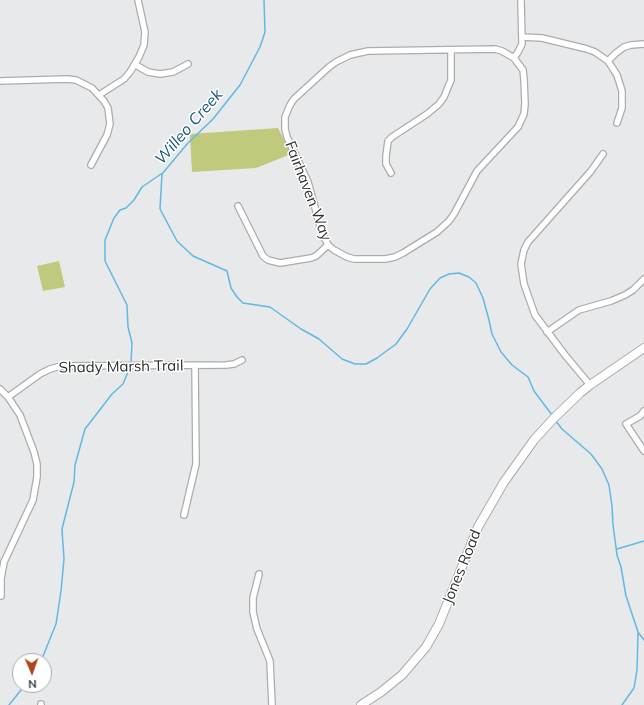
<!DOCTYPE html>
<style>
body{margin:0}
#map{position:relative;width:644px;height:705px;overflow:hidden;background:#e7e9ea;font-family:Mulish,sans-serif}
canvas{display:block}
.north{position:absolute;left:12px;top:653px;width:40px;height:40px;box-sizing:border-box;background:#fff;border:1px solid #acacac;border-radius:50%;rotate:178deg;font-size:11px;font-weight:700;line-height:16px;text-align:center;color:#2f3030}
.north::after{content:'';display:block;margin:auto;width:14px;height:18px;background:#ac461b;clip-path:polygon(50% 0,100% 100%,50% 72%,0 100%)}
</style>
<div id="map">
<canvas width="644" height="705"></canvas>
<div class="north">N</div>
</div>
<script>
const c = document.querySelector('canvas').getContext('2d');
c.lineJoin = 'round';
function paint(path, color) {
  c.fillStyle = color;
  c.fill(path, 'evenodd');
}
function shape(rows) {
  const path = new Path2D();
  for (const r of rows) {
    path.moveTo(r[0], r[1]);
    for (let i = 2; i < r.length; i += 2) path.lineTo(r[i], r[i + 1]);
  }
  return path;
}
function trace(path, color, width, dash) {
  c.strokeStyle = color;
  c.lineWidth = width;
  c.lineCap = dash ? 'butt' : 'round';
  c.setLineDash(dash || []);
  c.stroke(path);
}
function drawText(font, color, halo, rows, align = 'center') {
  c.font = font + ' Mulish,sans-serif';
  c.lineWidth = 3;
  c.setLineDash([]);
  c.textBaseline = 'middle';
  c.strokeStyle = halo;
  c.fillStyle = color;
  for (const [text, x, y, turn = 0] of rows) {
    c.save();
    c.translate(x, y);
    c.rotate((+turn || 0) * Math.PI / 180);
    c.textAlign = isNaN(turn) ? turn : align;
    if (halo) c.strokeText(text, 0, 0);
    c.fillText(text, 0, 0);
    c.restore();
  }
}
const green = shape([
 [278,128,291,154,256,168,192,172,190,134],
 [59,261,65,287,43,291,37,266]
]);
const stream = shape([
 [264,0,265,32,260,47,240,85,213,119,188,143,162,174,160,209,177,241,193,256,227,271,231,288,237,297,243,303,270,307,301,329,319,339,342,359,355,364,366,364,377,358,396,344,407,329,430,289,440,278,449,274,459,273,469,277,476,283,483,298,489,320,492,334,501,352,512,365,528,377,534,391,552,415],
 [131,363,132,343,128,327,127,305,105,261,105,240,114,218,120,210,126,208,134,200,142,187,161,174],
 [555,420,562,429,591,454,602,469,609,485,612,506,613,525,617,555,621,567,626,596,638,632,644,640],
 [617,549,644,541],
 [41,661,56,624,61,591,64,559,62,529,74,482,75,465,85,429,112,394,123,384,130,367],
 [9,705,25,685],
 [622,705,634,688,637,670,638,633]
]);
const street = shape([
 [522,37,542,38,587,49,595,52,608,61,617,75,622,91,622,108,617,123],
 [495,49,502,51,514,58,523,70,524,79,525,104,524,114,518,127,477,171,454,214,449,221,437,232,403,253,395,257,385,259,354,259,347,257,334,250,328,245,322,233,308,182,287,137,285,129,285,117,290,105,294,99,329,67,336,62,350,55,368,51,495,49],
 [514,58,518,52,522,44,521,0],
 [608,61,616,53,624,47,631,45,644,44],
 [136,65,148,72,160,74,173,72,188,64],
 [0,81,67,79,76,80,92,88,104,101,108,108,110,124,107,135,91,165],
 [99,95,124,79,130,72,139,57,144,45,145,32,138,0],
 [391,173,386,164,386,156,388,141,392,137,427,114,439,104,444,97,451,80,451,50],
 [238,206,263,256,268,260,280,263,311,258,316,256,328,245],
 [547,332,579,310,611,301,625,295,633,290,644,279],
 [590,385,565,355,535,315,524,284,521,264,524,250,528,242,591,171,603,154],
 [0,389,8,397,20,415,34,452,37,464,37,477,33,500,4,562,1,579,1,596],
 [8,397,40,374,50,369,61,366,226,365,234,364,242,360],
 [644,411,640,416,626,424,644,451],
 [184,515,196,464,195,365],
 [259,574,253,598,253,612,257,629,270,661,272,705],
 [41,705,41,704]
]);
const secondary = shape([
 [361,705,381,692,402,675,426,647,439,624,478,527,504,482,534,440,554,418,580,393,590,385,644,348]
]);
const streetNames = [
 ["Fairhaven Way",308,191,69],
 ["Shady Marsh Trail",121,367,-1],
 ["Jones Road",462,567,-68]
];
const waterNames = [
 ["Willeo Creek",189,127,-49]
];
paint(green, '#c0c97c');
trace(stream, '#62b8e4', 1.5);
trace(street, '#abacae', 8);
trace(secondary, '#abacae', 10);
trace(street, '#fff', 5.5);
trace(secondary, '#fff', 8);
drawText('15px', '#2f3030', '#fff', streetNames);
drawText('italic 16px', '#165977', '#fff', waterNames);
</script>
